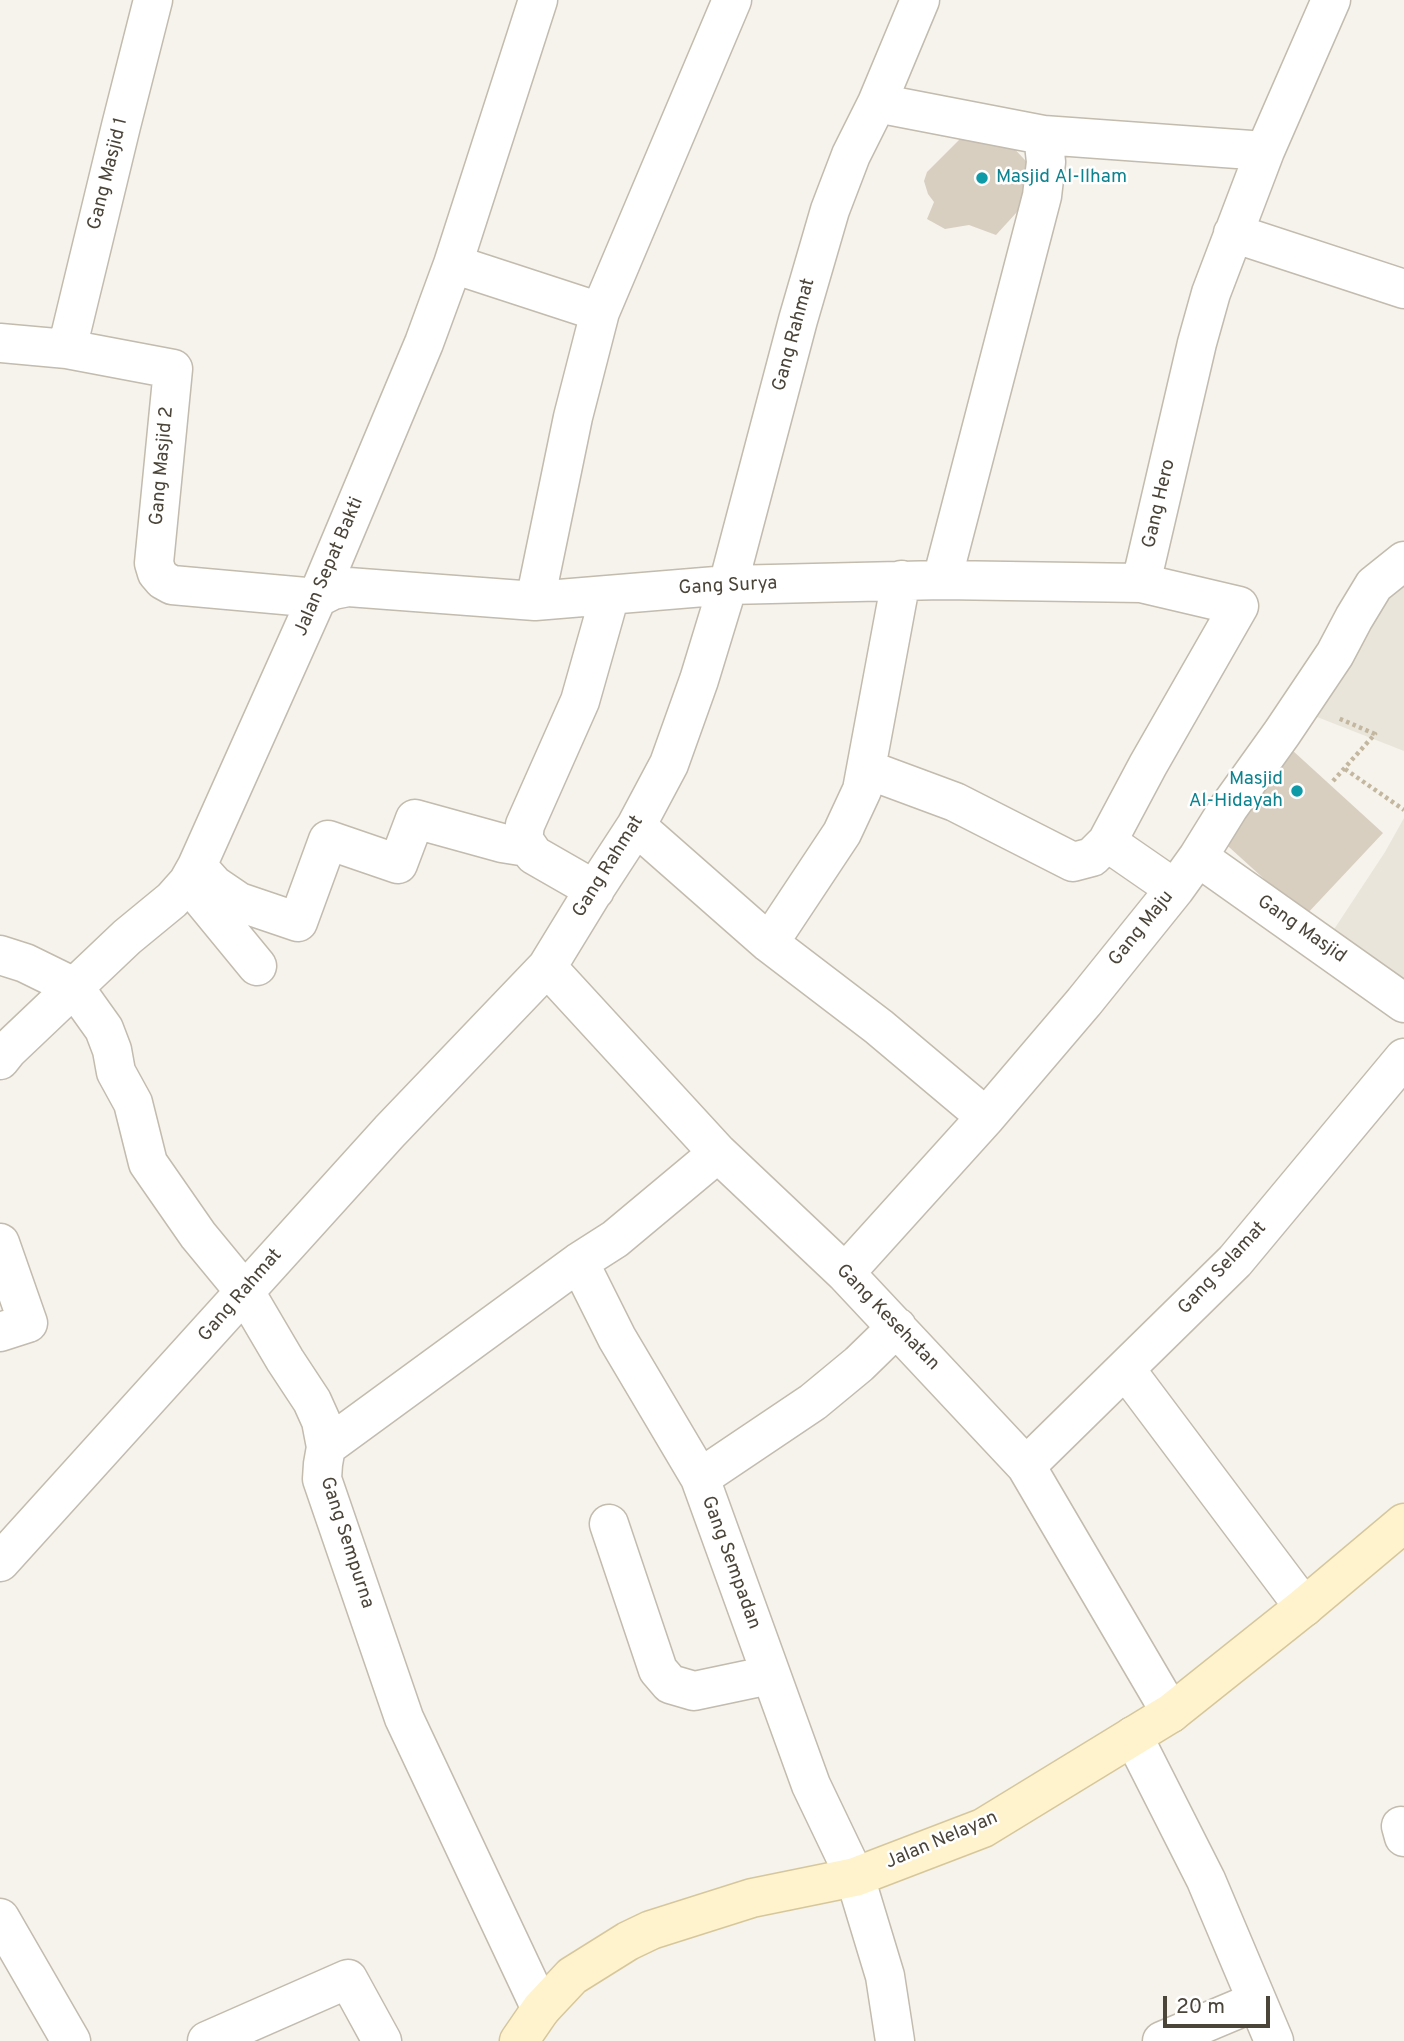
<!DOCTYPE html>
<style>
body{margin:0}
#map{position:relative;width:1404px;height:2041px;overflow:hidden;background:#f6f3ec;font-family:Overpass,sans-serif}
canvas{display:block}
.scale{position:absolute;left:1163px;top:1996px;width:107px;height:32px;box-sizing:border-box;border:4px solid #4b4439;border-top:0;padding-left:9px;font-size:21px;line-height:24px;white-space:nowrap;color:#4b4439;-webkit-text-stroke:5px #fff;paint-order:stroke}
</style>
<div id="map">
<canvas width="1404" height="2041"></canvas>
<div class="scale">20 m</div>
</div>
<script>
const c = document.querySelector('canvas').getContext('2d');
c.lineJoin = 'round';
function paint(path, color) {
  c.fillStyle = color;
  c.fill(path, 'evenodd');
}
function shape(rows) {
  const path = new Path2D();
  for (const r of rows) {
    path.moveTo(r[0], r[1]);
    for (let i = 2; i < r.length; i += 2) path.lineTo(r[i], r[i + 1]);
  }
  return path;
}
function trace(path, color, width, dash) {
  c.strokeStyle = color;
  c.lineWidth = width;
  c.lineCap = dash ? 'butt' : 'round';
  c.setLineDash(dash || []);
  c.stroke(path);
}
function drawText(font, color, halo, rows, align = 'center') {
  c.font = font + ' Overpass,sans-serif';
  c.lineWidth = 5;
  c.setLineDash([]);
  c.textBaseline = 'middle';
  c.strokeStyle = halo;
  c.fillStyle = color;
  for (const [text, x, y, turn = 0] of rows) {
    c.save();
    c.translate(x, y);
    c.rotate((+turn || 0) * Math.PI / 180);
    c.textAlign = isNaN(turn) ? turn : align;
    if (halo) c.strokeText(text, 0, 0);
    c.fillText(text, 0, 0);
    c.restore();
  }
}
const residential = shape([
 [1404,575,1404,751,1312,715,1355,641],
 [1404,818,1404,996,1327,940,1385,852]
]);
const building = shape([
 [976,123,995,128,1038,174,1038,189,996,235,969,225,945,229,927,219,934,202,928,194,924,181,927,172],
 [1292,750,1383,833,1305,916,1219,838]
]);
const path = shape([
 [1345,769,1404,810],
 [1333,781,1375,734,1338,718]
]);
const street = shape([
 [877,103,1043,135],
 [1233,233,1404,289],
 [453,264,600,312],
 [0,343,67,349,173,369,154,563,157,573,163,580,172,585,317,598,333,590,348,587,535,601,728,585,942,580,1141,583,1239,606,1148,765,1107,842,1175,889],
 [67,349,121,126,153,0],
 [942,580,1042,196,1046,162,1043,135,1265,151],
 [1141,583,1197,343,1211,293,1265,151,1331,0],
 [535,601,573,417,600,312,732,0],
 [866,769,955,802,1073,862,1092,857,1107,842],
 [636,826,769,943,879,1027,986,1117],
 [1198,857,1404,1003],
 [197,866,214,885,239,902,298,922,328,840,398,864,415,819,502,843,527,847],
 [188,882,257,966],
 [595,890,534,855,523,839,525,825,580,701,610,595],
 [769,943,842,833,862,790,901,580],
 [0,955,25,963,74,987,104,1029,112,1050,116,1072,133,1103,148,1163,198,1235,245,1292,285,1360,312,1401,321,1421,326,1447,323,1464,322,1479,404,1718,541,2009],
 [547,967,718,1153,845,1273,1026,1466,1171,1713],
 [0,1060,8,1050,127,937,172,900,188,882,197,866,317,598,424,343,453,264,538,0],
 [0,1243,28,1323,0,1332],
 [579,1262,617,1338,700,1478,811,1785,855,1877,885,1976,895,2041],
 [845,1273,986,1117,1084,1002,1175,889,1198,857,1229,807,1282,733,1335,654,1354,618,1374,585,1404,561],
 [1126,1370,1304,1607],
 [326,1447,579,1262,615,1239,718,1153],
 [1026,1466,1235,1261,1404,1058],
 [700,1478,813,1402,859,1364,897,1327],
 [609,1524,658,1670,670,1684,694,1691,770,1675],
 [0,1562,390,1131,547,967,591,895,636,826,669,764,699,680,728,585,798,320,830,210,851,155,877,103,920,0],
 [1133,1736,1206,1880,1274,2041],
 [1401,1826,1404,1837],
 [0,1918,71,2041],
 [207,2041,348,1979,382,2041],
 [1162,2041,1257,2001]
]);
const secondary = shape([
 [519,2041,541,2009,572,1976,628,1941,651,1930,752,1898,855,1877,983,1828,1171,1713,1304,1607,1404,1523]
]);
const markers = [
 [982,178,7,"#0f9aa8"],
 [1297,791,7,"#0f9aa8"]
];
const streetNames = [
 ["Gang Masjid 1",109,174,-76],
 ["Gang Rahmat",795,335,-75],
 ["Gang Masjid 2",163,466,-85],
 ["Gang Hero",1160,504,-77],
 ["Jalan Sepat Bakti",330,567,-67],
 ["Gang Surya",728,587,-3],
 ["Gang Rahmat",609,867,-58],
 ["Gang Maju",1142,929,-51],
 ["Gang Masjid",1301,930,35],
 ["Gang Selamat",1223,1269,-47],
 ["Gang Rahmat",241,1296,-49],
 ["Gang Kesehatan",887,1318,46],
 ["Gang Sempurna",346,1543,72],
 ["Gang Sempadan",730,1563,70],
 ["Jalan Nelayan",942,1841,-23]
];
const cultureNames = [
 ["Masjid Al-Ilham",996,178],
 ["Masjid",1283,780,"right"],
 ["Al-Hidayah",1283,802,"right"]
];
paint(residential, '#eae5da');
paint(building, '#d8cfc1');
trace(street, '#c2bbae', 41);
trace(secondary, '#d6c79b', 41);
trace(path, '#c4b79f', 4.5, [3.5, 3.5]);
trace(street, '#fff', 38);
trace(secondary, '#fff3cd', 38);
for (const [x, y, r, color] of markers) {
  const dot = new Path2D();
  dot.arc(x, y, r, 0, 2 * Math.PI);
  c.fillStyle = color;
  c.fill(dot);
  trace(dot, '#fff', 2.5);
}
drawText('19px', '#4b4439', '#fff', streetNames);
drawText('19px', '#0d838f', '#fff', cultureNames, 'left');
</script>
